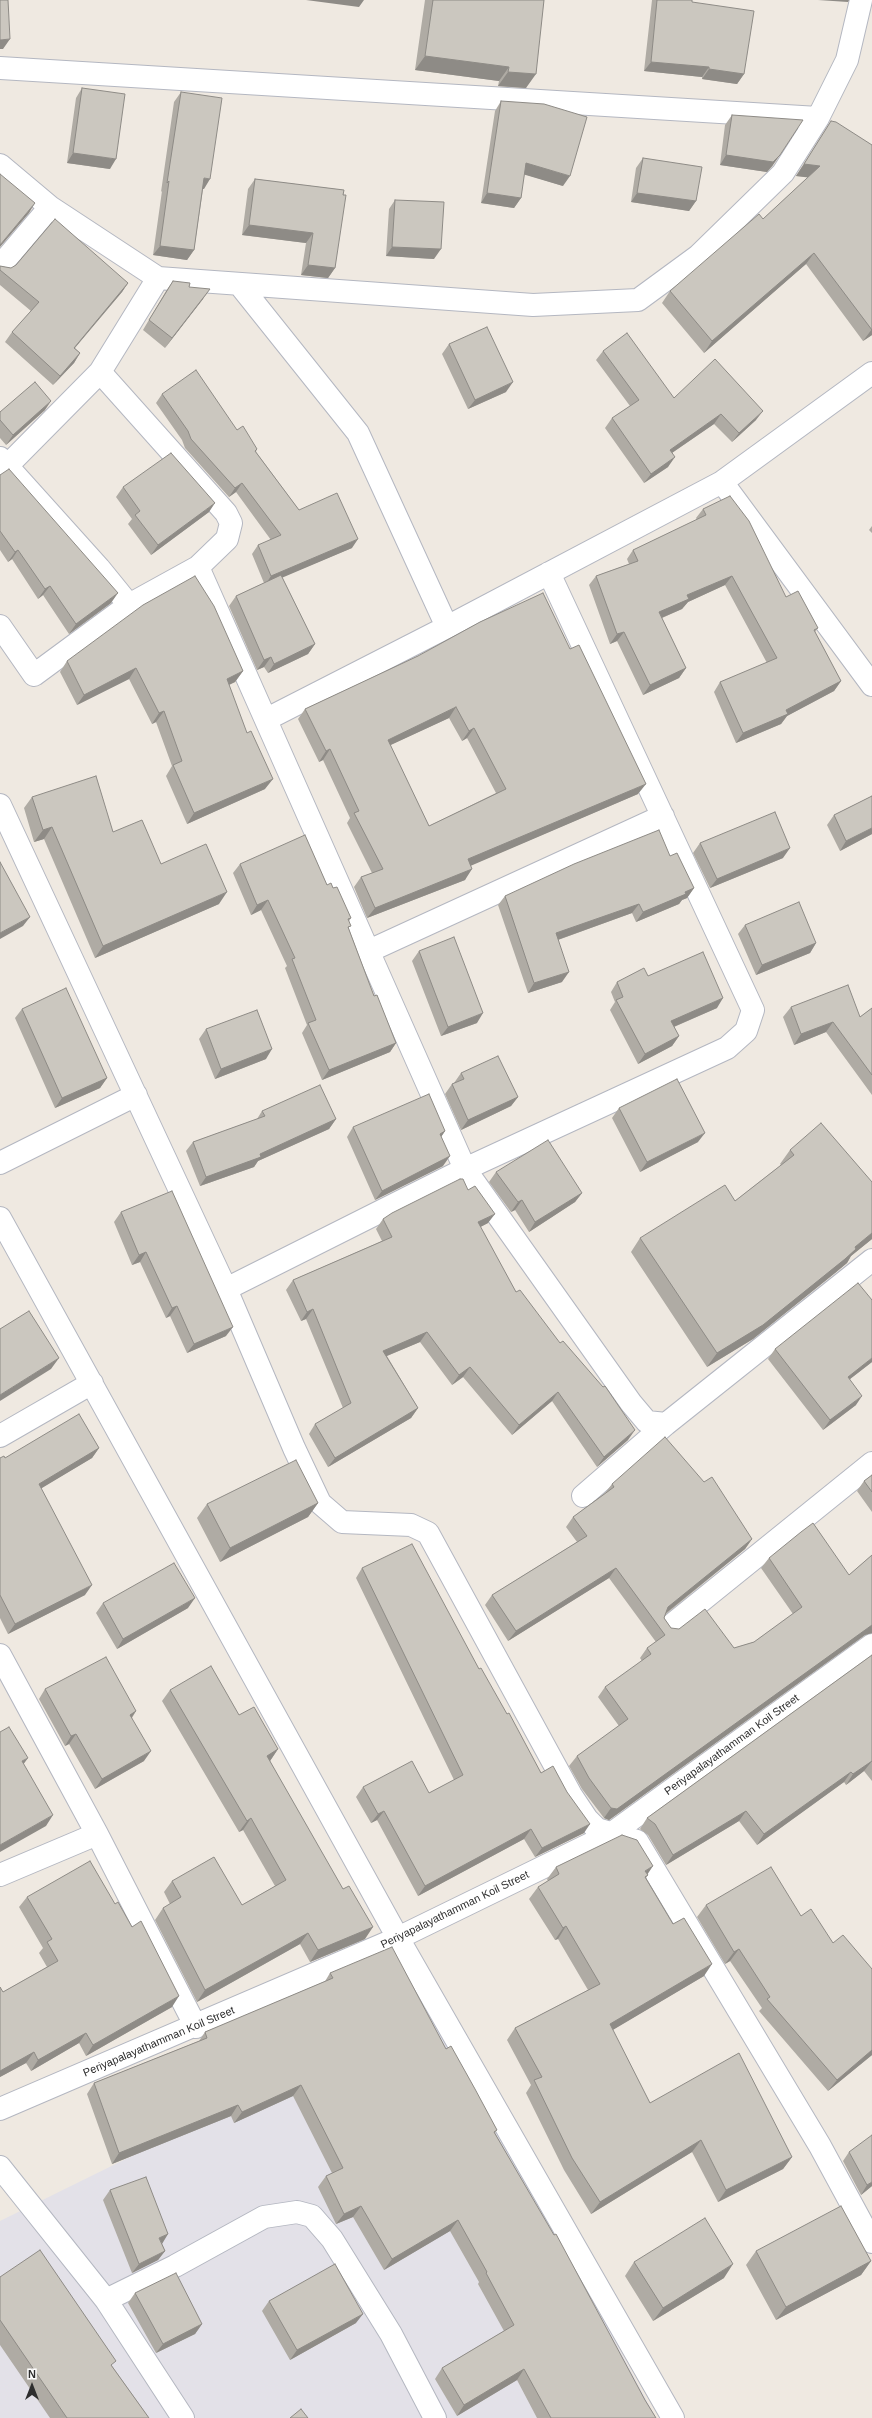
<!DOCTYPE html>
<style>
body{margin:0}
#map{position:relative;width:872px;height:2418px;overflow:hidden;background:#efe9e1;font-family:Helvetica,sans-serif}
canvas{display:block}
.north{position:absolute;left:12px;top:2366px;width:40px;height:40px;-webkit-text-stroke:3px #fff;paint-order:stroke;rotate:0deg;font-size:11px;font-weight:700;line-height:16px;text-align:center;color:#2e2e2e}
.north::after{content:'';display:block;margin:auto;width:14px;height:18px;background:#2e2e2e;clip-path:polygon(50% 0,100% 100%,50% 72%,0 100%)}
</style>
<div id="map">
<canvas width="872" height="2418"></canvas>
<div class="north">N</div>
</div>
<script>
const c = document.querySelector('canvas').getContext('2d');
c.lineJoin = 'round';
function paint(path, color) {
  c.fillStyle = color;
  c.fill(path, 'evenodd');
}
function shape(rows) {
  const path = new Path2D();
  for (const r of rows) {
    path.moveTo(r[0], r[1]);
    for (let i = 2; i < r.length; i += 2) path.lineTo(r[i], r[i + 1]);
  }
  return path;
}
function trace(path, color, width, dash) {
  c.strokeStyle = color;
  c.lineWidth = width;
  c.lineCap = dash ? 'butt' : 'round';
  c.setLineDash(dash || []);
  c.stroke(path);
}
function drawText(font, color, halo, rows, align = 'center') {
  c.font = font + ' Helvetica,sans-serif';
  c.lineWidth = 3;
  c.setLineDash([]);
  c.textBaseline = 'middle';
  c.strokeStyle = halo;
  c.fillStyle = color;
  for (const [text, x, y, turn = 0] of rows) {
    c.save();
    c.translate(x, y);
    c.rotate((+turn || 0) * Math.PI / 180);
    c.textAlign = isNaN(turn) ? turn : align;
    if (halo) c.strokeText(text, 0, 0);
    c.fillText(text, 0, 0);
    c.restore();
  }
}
const industrial = shape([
 [436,2006,656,2418,0,2418,0,2221]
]);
const minor = shape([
 [0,68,818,118],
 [0,165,50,207,158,278,533,305,638,300,698,256,783,173,818,118,847,60,861,0],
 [0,266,50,207],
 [239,284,358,433,447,627],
 [0,458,99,568,129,605,198,567,227,539,231,523,226,513,100,372],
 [7,466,100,372,158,278],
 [722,482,872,685],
 [198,567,465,1169,631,1403,647,1422,666,1424,872,1260],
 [0,626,34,675,129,605],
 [267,719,447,627,722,482,872,373],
 [0,805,226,1289,294,1448,320,1503,342,1522,411,1525,428,1533,571,1795,587,1819,597,1829,637,1841,820,2146,872,2242],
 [369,951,663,816],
 [0,1163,136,1095],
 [0,1218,398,1938,673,2418],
 [226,1289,465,1169,727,1048,746,1031,753,1010,549,573],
 [0,1436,92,1383],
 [583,1496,666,1424],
 [669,1627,872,1463],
 [0,1655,97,1834,196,2027],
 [0,1875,97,1834],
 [0,2109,398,1938,611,1834,872,1645],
 [0,2167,106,2300,183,2418],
 [106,2300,175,2266,264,2217,297,2212,312,2216,332,2239,391,2334,435,2418]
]);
const wall = shape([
 [425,0,544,0,526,88,498,86,499,81,415,70],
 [652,0,692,0,692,2,744,74,737,84,702,79,702,77,644,71],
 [82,88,110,169,67,163,76,98],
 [181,92,204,189,203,189,194,250,187,260,153,255,162,191,161,192,174,102],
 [501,101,563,186,524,174,521,198,514,208,481,203,495,111],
 [732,115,773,165,767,172,720,165,725,125],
 [831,121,872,145,872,335,863,341,806,264,704,353,662,303,670,291,763,219,808,177,796,176],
 [643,158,696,201,689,211,631,202,636,168],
 [255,179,344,190,335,268,328,278,301,275,306,243,242,235,248,189],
 [395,200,434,259,386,256,389,209],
 [0,266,11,268,128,283,122,292,75,348,80,353,74,363,53,385,5,342,12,332,31,311,0,285],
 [173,281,189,287,203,299,165,348,143,330,166,291],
 [449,344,506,392,468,409,442,354],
 [603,351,674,398,756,420,732,442,714,424,672,453,668,467,644,483,605,428,612,418,630,406,596,360],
 [162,394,237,430,257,449,256,452,299,510,352,548,282,577,315,644,308,654,268,673,264,667,257,670,229,606,236,596,264,583,252,554,258,545,271,540,236,492,229,497,185,448,182,440,156,403],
 [45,410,6,445,0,438,0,412],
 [0,475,111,603,69,634,43,595,38,599,12,559,8,562,0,550],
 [123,487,209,512,151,555,128,524,132,519,116,497],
 [703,509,786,597,818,628,815,632,841,681,834,691,787,716,781,724,736,743,714,692,720,682,767,663,725,585,688,602,682,609,662,618,686,668,679,678,643,695,617,641,610,644,589,585,596,576,629,564,627,559,633,550,697,520,696,518],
 [872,526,872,533,869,530],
 [418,656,638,794,471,865,465,880,367,918,354,887,361,877,372,873,347,823,350,818,323,760,319,762,298,719,305,709],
 [449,718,462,741,467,738,496,793,429,826,390,745],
 [67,661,243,671,235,682,229,685,265,789,187,824,166,776,172,766,156,722,152,724,129,679,77,705,60,672],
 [872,796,872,834,840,851,827,825,834,815],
 [32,797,113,832,219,904,95,958,44,839,34,842,24,808],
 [700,843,783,858,710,888,693,853],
 [670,856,694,888,687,898,682,900,679,904,636,922,632,913,558,940,562,982,528,993,498,905,505,896],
 [240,864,327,885,333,888,351,918,349,921,349,929,374,996,396,1043,390,1052,322,1080,302,1033,307,1025,285,968,287,966,261,910,251,915,233,873],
 [745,925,816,943,810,953,756,975,738,934],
 [419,951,477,1023,441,1036,412,961],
 [648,976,717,1008,674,1027,679,1036,672,1046,638,1064,610,1010,615,1002,611,992,617,982],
 [791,1007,860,1017,872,1008,872,1095,826,1032,794,1045,783,1017],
 [22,1009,107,1078,100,1088,55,1108,15,1018],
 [206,1029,266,1059,215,1079,199,1039],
 [461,1073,518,1097,511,1106,461,1130,445,1094,452,1084,454,1083],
 [619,1108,698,1142,640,1172,612,1118],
 [262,1111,336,1119,329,1129,258,1161,254,1167,200,1186,186,1151,193,1142,257,1119],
 [353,1127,445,1131,441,1137,443,1166,375,1200,347,1137],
 [790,1150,872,1182,872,1239,851,1256,847,1263,835,1273,753,1339,707,1367,631,1252,640,1238,735,1201,781,1165,780,1164],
 [496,1172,582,1193,575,1202,529,1232,515,1210,511,1212,489,1182],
 [468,1190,488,1223,480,1227,516,1292,628,1440,597,1467,552,1401,512,1435,463,1377,452,1385,420,1342,387,1356,418,1408,411,1418,328,1467,309,1434,315,1424,343,1408,306,1319,301,1321,286,1290,293,1280,382,1241,376,1229,383,1219],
 [121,1212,226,1336,187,1353,170,1316,166,1318,140,1262,132,1265,114,1222],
 [775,1349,872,1362,850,1379,856,1405,823,1430,768,1359],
 [99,1448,92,1458,41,1488,85,1595,8,1634,0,1618,0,1458,5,1458],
 [872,1475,872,1512,857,1491,864,1481],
 [612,1484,752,1539,745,1549,666,1614,664,1618,671,1628,734,1648,754,1642,793,1614,761,1568,769,1558,849,1575,872,1555,872,1633,865,1635,609,1820,604,1818,582,1789,569,1766,577,1756,619,1726,598,1697,605,1687,642,1661,640,1658,647,1648,656,1642,609,1578,508,1641,485,1605,492,1595,577,1542,566,1527,573,1517,605,1493],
 [318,1503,308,1517,220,1562,197,1518,207,1504],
 [362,1568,479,1669,507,1714,541,1773,584,1833,535,1857,524,1839,418,1896,377,1820,371,1823,356,1797,363,1787,429,1793,454,1780,356,1578],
 [103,1603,188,1608,117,1649,96,1613],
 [872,1655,872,1781,864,1771,846,1785,844,1782,757,1845,739,1821,666,1865,648,1835,640,1829,647,1818],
 [45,1689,136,1711,132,1718,144,1761,95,1789,69,1744,65,1746,39,1699],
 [170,1690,239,1715,278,1749,270,1761,365,1939,310,1962,300,1944,197,2002,155,1920,163,1908,170,1904,164,1892,172,1881,242,1905,275,1886,243,1830,239,1832,162,1701],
 [556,1867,647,1874,648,1875,646,1878,704,1976,612,2030,650,2103,792,2157,783,2169,718,2202,692,2152,591,2214,564,2170,526,2093,531,2085,507,2040,515,2028,588,1990,558,1939,555,1940,529,1899,538,1887,548,1881,547,1879],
 [27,1897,172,2007,86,2056,79,2043,31,2071,26,2063,0,2077,0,1987,3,1992,47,1967,39,1953,43,1948,19,1907],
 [706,1905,801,1916,833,1943,872,1969,872,2055,828,2091,759,2011,762,2008,730,1961,725,1964,697,1917],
 [330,1973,446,2049,497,2130,495,2133,645,2400,656,2418,537,2418,517,2380,457,2416,435,2379,442,2368,504,2331,478,2284,479,2282,450,2231,384,2270,353,2217,336,2224,318,2187,326,2176,332,2173,293,2096,234,2123,231,2116,112,2164,87,2094,94,2083,199,2041,205,2032,324,1983],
 [849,2152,872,2186,861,2195,843,2161],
 [110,2190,162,2244,165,2251,158,2260,132,2273,103,2200],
 [756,2251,871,2261,861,2275,776,2320,746,2265],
 [634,2262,724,2278,653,2321,625,2276],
 [0,2277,112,2366,149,2418,50,2418,0,2345],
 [135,2293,202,2324,195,2334,156,2353,128,2303],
 [269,2301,356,2323,290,2360,262,2311]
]);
const shadedWall = shape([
 [306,0,364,0,359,7],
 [818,0,849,0,848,2],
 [10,39,3,49,0,49,0,40],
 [425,56,509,67,499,81,415,70],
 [651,62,709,67,702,77,644,71],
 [709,69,744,74,737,84,702,79],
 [508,72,536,74,526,88,498,86],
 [73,153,116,159,110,169,67,163],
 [726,155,780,155,773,165,767,172,720,165],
 [526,163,570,176,563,186,519,173],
 [804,164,820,166,812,178,796,176],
 [204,178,210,179,204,189,198,188],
 [487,193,521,198,514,208,481,203],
 [637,193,696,201,689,211,631,202],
 [35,203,29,213,0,247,0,245],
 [249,225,313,233,306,243,242,235],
 [160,246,194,250,187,260,153,255],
 [392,247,441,249,434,259,386,256],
 [814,253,806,264,704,353,712,341],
 [308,265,335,268,328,278,301,275],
 [128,283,122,292,67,357,74,348],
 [210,289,203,299,165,348,172,338],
 [872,329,872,335,863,341],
 [80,353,74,363,53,385,60,376],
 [513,382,506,392,468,409,475,400],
 [51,401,45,410,6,445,13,435],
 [763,411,756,420,732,442,739,433],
 [721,414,714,424,663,459,670,450],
 [675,457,668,467,644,483,651,474],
 [242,483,236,492,229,497,235,488],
 [215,503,209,512,151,555,158,545],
 [358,539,352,548,265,585,271,576],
 [18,550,12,559,8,562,15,552],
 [732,576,725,585,688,602,682,609,652,622,659,612,687,595],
 [50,586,43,595,38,599,45,589],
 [118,593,111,603,69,634,76,624],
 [624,632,617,641,610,644,617,634],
 [315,644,308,654,268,673,274,664],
 [271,657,264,667,257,670,264,660],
 [136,668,129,679,77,705,84,695],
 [686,668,679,678,643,695,650,685],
 [243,671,235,682,220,689,227,679],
 [841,681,834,691,787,716,781,724,736,743,743,733,786,710],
 [456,707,449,718,380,750,388,740],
 [164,711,156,722,152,724,159,713],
 [474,728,467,738,462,741,469,731],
 [330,749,323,760,319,762,326,751],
 [273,779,265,789,187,824,194,813],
 [646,784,638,794,461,870,468,859],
 [52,827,44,839,34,842,43,830],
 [872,828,872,834,840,851,846,841],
 [790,848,783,858,710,888,717,879],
 [472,869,465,880,367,918,375,908],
 [694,888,687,898,682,900,679,904,636,922,643,912],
 [227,892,219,904,95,958,103,946],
 [268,900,261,910,251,915,257,905],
 [639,904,632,913,549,943,556,933],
 [30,917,23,926,0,939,0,933],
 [816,943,810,953,756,975,762,965],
 [569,972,562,982,528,993,534,983],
 [723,998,717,1008,664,1031,671,1021],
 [483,1013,477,1023,441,1036,448,1027],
 [833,1022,826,1032,794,1045,801,1034],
 [679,1036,672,1046,638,1064,645,1054],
 [396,1043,390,1052,322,1080,329,1070],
 [272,1049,266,1059,215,1079,221,1069],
 [107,1078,100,1088,55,1108,62,1098],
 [518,1097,511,1106,461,1130,468,1120],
 [336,1119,329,1129,258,1161,254,1167,200,1186,206,1177,260,1154],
 [445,1131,439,1140,440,1134],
 [705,1133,698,1142,640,1172,647,1162],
 [450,1156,443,1166,375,1200,382,1191],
 [582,1193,575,1202,529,1232,535,1222],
 [522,1200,515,1210,511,1212,518,1202],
 [495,1214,488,1223,471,1232,478,1222],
 [872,1233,872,1239,851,1256,847,1263,835,1273,753,1339,707,1367,717,1353,855,1247],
 [146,1252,140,1262,132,1265,139,1255],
 [177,1306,170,1316,166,1318,172,1308],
 [313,1309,306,1319,301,1321,307,1312],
 [233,1327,226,1336,187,1353,194,1344],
 [427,1332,420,1342,377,1360,383,1351],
 [59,1358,51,1369,0,1401,0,1395],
 [872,1358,872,1362,841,1386,848,1377],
 [470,1367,463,1377,452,1385,459,1375],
 [558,1392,552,1401,512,1435,519,1425],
 [862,1396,856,1405,823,1430,830,1420],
 [418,1408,411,1418,328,1467,335,1458],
 [635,1430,628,1440,597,1467,604,1457],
 [99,1448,92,1458,32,1494,39,1484],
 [318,1503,308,1517,220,1562,230,1548],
 [752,1539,745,1549,661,1617,668,1607],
 [616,1568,609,1578,508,1641,516,1631],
 [92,1585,85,1595,8,1634,15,1624],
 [195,1598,188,1608,117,1649,123,1639],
 [872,1625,872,1633,865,1635,609,1820,604,1818,611,1808],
 [136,1711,129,1721,130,1715],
 [76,1734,69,1744,65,1746,71,1736],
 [278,1749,270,1761,258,1768,267,1756],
 [151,1751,144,1761,95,1789,102,1779],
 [28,1758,20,1769,22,1761],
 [872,1761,864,1771,846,1785,853,1774],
 [851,1772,844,1782,757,1845,764,1834],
 [384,1811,377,1820,371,1823,378,1814],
 [746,1811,739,1821,666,1865,673,1855],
 [53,1815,46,1826,0,1852,0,1845],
 [251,1818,243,1830,239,1832,247,1821],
 [590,1824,584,1833,535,1857,542,1848],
 [531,1829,524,1839,418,1896,425,1886],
 [653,1866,645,1878,645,1871],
 [566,1926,558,1939,555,1940,563,1928],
 [373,1927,365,1939,310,1962,318,1950],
 [308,1933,300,1944,197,2002,205,1990],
 [739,1949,730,1961,725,1964,734,1952],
 [712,1964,704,1976,601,2037,610,2024],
 [179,1996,172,2007,86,2056,93,2045],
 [86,2033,79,2043,31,2071,38,2060],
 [872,2050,872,2055,828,2091,837,2080],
 [34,2052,26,2063,0,2077,0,2071],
 [301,2085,293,2096,234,2123,242,2112],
 [238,2105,231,2116,112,2164,119,2153],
 [701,2140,692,2152,591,2214,600,2202],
 [792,2157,783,2169,718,2202,726,2190],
 [872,2182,872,2186,861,2195,867,2185],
 [361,2206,353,2217,336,2224,344,2214],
 [458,2220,450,2231,384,2270,392,2259],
 [168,2234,162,2244,159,2238],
 [165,2251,158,2260,132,2273,139,2264],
 [871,2261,861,2275,776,2320,786,2307],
 [733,2264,724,2278,653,2321,663,2308],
 [363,2314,356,2323,290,2360,297,2350],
 [202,2324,195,2334,156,2353,163,2344],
 [524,2369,517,2380,457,2416,464,2405]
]);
const building = shape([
 [0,0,8,0,10,39,0,40,0,0],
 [433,0,544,0,536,74,508,72,509,67,425,56,433,0],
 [657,0,692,0,692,2,754,11,744,74,709,69,709,67,651,62,657,0],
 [82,88,125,94,116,159,73,153,82,88],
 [181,92,222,98,210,179,204,178,194,250,160,246,169,181,167,183,181,92],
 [501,101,544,104,587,117,570,176,526,163,521,198,487,193,501,101],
 [732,115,803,120,780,155,773,162,726,155,732,115],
 [831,121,836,122,872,145,872,330,814,253,712,341,670,291,759,214,763,219,820,166,804,164,831,121],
 [643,158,702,167,696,201,637,193,643,158],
 [0,174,35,203,0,245,0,174],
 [255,179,344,190,343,195,346,195,335,268,308,265,313,233,249,225,255,179],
 [395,200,444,202,441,249,392,247,395,200],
 [55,219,128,283,74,348,80,353,60,376,12,332,39,302,0,270,0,266,11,268,16,265,55,219],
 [173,281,190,283,189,287,210,289,172,338,149,320,173,281],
 [487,327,513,382,475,400,449,344,487,327],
 [627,333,674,398,715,359,763,411,739,433,721,414,670,450,675,457,651,474,612,418,639,400,603,351,627,333],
 [196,370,237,430,243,426,257,449,255,451,299,510,337,493,358,539,271,576,258,545,281,535,242,483,235,488,191,439,188,431,162,394,196,370],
 [35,382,51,401,13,435,0,420,0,412,35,382],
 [171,453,215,503,158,545,135,515,140,511,123,487,171,453],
 [9,469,118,593,76,624,50,586,45,589,18,550,15,552,0,531,0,475,9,469],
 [730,496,749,521,786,597,798,591,818,628,814,630,841,681,786,710,788,714,743,733,720,682,777,658,732,576,687,595,689,599,659,612,686,668,650,685,624,632,617,634,596,576,638,561,633,550,706,515,703,509,730,496],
 [281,575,315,644,274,664,271,657,264,660,236,596,281,575],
 [195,576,214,606,243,671,227,679,247,733,251,731,273,779,194,813,173,765,182,761,164,711,159,713,136,668,84,695,67,661,143,605,195,576],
 [543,593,570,649,579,645,646,784,468,859,472,869,375,908,361,877,383,869,354,813,359,811,330,749,326,751,305,709,418,656,480,622,543,593],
 [456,707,469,731,474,728,506,789,429,826,388,740,456,707],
 [96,776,113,832,142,820,161,864,206,844,227,892,103,946,52,827,43,830,32,797,96,776],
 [872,796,872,828,846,841,834,815,872,796],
 [775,812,790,848,717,879,700,843,775,812],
 [659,830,670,856,677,853,694,888,685,892,686,894,643,912,639,904,556,933,569,972,534,983,505,896,574,864,659,830],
 [305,835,327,885,331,883,333,888,337,887,351,918,348,919,351,926,348,927,374,996,377,995,396,1043,329,1070,308,1023,316,1020,292,959,295,958,268,900,257,905,240,864,305,835],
 [0,862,30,917,0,933,0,862],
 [799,902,816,943,762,965,745,925,799,902],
 [454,937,483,1013,448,1027,419,951,454,937],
 [703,952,723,998,671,1021,679,1036,645,1054,616,1000,623,997,617,982,644,968,648,976,703,952],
 [848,985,860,1017,872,1008,872,1075,833,1022,801,1034,791,1007,848,985],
 [66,988,107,1078,62,1098,22,1009,66,988],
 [257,1010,272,1049,221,1069,206,1029,257,1010],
 [498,1056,518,1097,468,1120,452,1084,464,1079,461,1073,498,1056],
 [677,1079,705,1133,647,1162,619,1108,677,1079],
 [320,1085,336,1119,260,1154,261,1157,206,1177,193,1142,265,1116,262,1111,320,1085],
 [429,1094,445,1131,440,1134,450,1156,382,1191,353,1127,429,1094],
 [821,1123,872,1182,872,1233,855,1247,856,1249,845,1259,763,1325,717,1353,640,1238,725,1185,735,1201,794,1155,790,1150,821,1123],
 [548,1140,582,1193,535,1222,522,1200,518,1202,496,1172,548,1140],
 [460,1179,463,1179,468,1190,475,1186,495,1214,478,1222,516,1292,520,1290,560,1343,563,1341,603,1387,605,1386,635,1430,604,1457,558,1392,519,1425,470,1367,459,1375,427,1332,383,1351,418,1408,335,1458,315,1424,351,1403,313,1309,307,1312,293,1280,392,1237,383,1219,392,1213,460,1179],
 [172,1191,233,1327,194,1344,177,1306,172,1308,146,1252,139,1255,121,1212,172,1191],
 [858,1283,872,1300,872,1358,848,1377,862,1396,830,1420,775,1349,858,1283],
 [29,1311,59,1358,0,1395,0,1329,29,1311],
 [79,1414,99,1448,39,1484,92,1585,15,1624,0,1595,0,1458,4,1456,5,1458,79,1414],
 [665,1437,704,1482,712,1477,752,1539,668,1607,664,1618,671,1628,679,1629,705,1609,734,1648,754,1642,802,1607,769,1558,801,1532,813,1523,849,1575,872,1555,872,1625,617,1809,611,1808,589,1778,577,1756,628,1719,605,1687,651,1654,647,1648,665,1635,616,1568,516,1631,492,1595,587,1536,573,1517,614,1487,612,1484,665,1437],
 [296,1460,318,1503,230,1548,207,1504,296,1460],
 [872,1475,872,1492,864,1481,872,1475],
 [412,1544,479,1669,481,1668,507,1714,509,1713,541,1773,553,1766,567,1792,590,1824,542,1848,531,1829,425,1886,384,1811,378,1814,363,1787,412,1761,429,1793,463,1775,362,1568,412,1544],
 [174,1563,195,1598,123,1639,103,1603,174,1563],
 [872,1655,872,1761,853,1774,851,1772,764,1834,746,1811,673,1855,655,1824,647,1818,872,1655],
 [106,1657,136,1711,130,1715,151,1751,102,1779,76,1734,71,1736,45,1689,106,1657],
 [211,1666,239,1715,254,1707,278,1749,267,1756,343,1889,349,1886,373,1927,318,1950,308,1933,205,1990,163,1908,181,1897,172,1881,214,1857,242,1905,286,1880,251,1818,247,1821,170,1690,211,1666],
 [9,1727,28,1758,22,1761,53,1815,0,1845,0,1732,9,1727],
 [622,1835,637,1840,653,1866,645,1871,648,1875,645,1877,673,1924,684,1918,712,1964,610,2024,650,2103,739,2053,792,2157,726,2190,701,2140,600,2202,572,2158,534,2080,542,2077,515,2028,600,1984,566,1926,563,1928,538,1887,559,1874,556,1867,622,1835],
 [90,1861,115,1904,118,1902,132,1927,141,1921,179,1996,93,2045,86,2033,38,2060,34,2052,0,2071,0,1987,3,1992,58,1961,47,1942,52,1939,27,1897,90,1861],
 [771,1867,801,1916,811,1909,833,1943,843,1935,872,1969,872,2050,837,2080,767,1999,770,1997,739,1949,734,1952,706,1905,771,1867],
 [392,1947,446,2049,451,2046,475,2089,497,2130,494,2132,554,2235,556,2234,645,2400,656,2418,551,2418,524,2369,464,2405,442,2368,514,2325,486,2273,487,2272,458,2220,392,2259,361,2206,344,2214,326,2176,343,2168,301,2085,242,2112,238,2105,119,2153,94,2083,207,2038,205,2032,333,1978,330,1973,392,1947],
 [872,2135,872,2182,867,2185,849,2152,872,2135],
 [146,2177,168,2234,159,2238,165,2251,139,2264,110,2190,146,2177],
 [841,2206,871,2261,786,2307,756,2251,841,2206],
 [705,2218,733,2264,663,2308,634,2262,705,2218],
 [40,2250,116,2361,111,2365,149,2418,67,2418,0,2320,0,2277,40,2250],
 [335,2264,363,2314,297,2350,269,2301,335,2264],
 [176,2273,202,2324,163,2344,135,2293,176,2273],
 [301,2409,308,2418,290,2418,301,2409]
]);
const streetNames = [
 ["Periyapalayathamman Koil Street",732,1745,-36],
 ["Periyapalayathamman Koil Street",455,1910,-26],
 ["Periyapalayathamman Koil Street",159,2042,-23]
];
paint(industrial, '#e3e1e8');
trace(minor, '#b4b7c1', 24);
trace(minor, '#fff', 22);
paint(wall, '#afaba4');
paint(shadedWall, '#8e8b86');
paint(building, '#cbc7bf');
trace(building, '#8e8b86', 1);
drawText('11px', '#2e2e2e', '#fff', streetNames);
</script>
